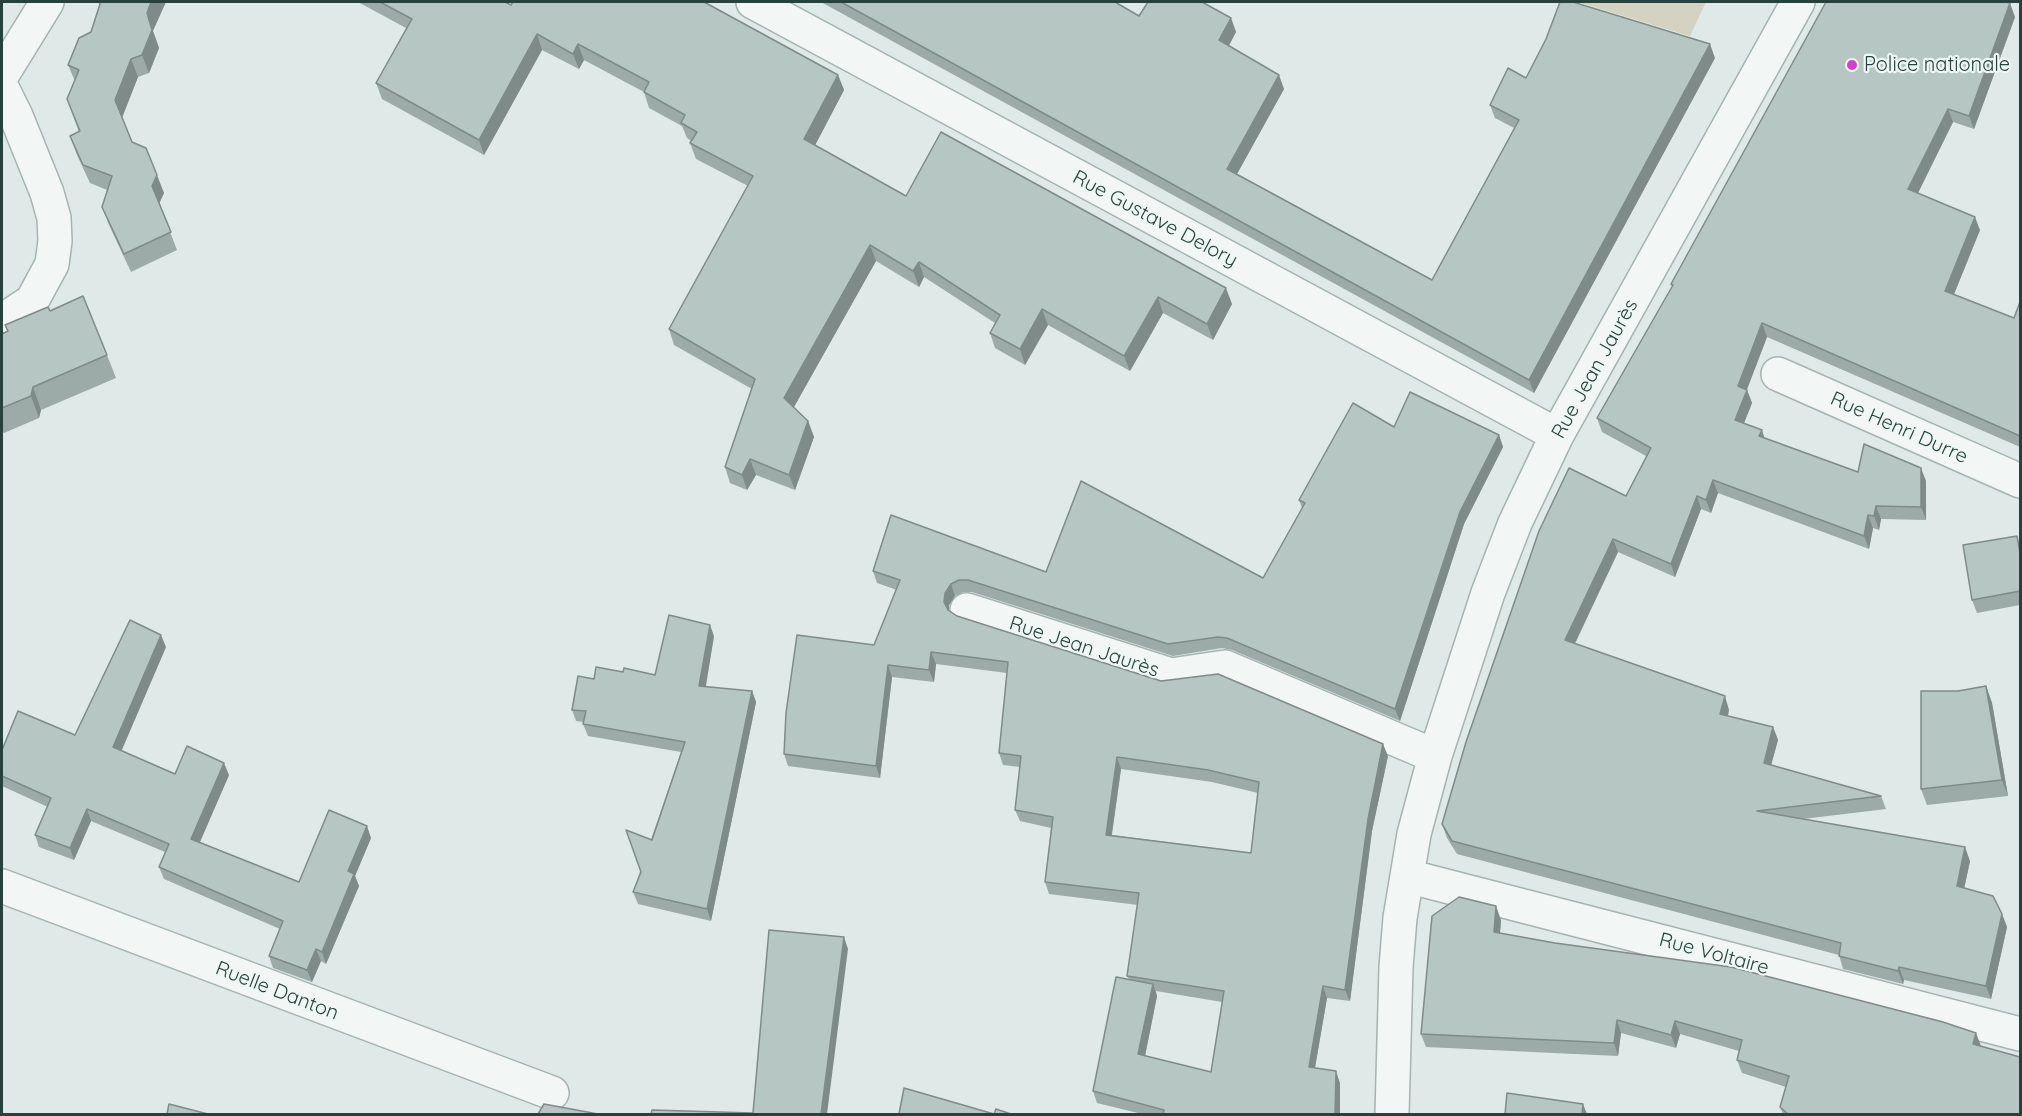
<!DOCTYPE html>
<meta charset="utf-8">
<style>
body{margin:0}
#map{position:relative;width:2022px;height:1116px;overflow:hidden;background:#dfe9e7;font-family:Quicksand,sans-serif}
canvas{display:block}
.frame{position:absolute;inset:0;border:3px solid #27423c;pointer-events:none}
</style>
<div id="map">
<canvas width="2022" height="1116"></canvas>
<div class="frame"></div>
</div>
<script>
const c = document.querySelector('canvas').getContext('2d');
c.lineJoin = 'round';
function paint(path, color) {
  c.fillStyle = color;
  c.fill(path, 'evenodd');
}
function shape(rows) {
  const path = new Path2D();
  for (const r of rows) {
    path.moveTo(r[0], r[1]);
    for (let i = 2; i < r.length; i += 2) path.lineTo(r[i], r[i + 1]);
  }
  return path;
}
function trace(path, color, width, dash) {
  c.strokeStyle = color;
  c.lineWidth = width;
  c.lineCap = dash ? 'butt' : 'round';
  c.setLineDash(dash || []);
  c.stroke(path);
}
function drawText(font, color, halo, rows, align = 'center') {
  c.font = font + ' Quicksand,sans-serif';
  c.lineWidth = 4.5;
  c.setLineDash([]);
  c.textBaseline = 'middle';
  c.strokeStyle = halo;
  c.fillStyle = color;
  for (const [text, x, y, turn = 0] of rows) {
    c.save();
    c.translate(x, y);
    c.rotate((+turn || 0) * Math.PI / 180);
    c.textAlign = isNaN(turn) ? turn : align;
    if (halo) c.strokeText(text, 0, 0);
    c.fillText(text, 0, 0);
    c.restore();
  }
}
const green = shape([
 [1578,2,1706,2,1690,36]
]);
const minor = shape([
 [753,2,1557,435],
 [2,75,47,2],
 [2,88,16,116,47,193,54,218,55,241,52,264,32,301,2,321],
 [1778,374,2020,481],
 [967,610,1171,675,1225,667,1435,756],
 [1407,876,2020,1034],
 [2,886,552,1093],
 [1392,1114,1396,967,1400,918,1414,834,1435,756,1488,593,1515,523,1557,435,1798,2]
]);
const wall = shape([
 [358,2,505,2,511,5,838,75,844,90,815,145,906,196,1232,304,1213,340,1163,313,1130,371,1048,325,1025,365,995,348,990,333,995,323,924,277,919,287,876,261,794,407,808,421,814,437,795,490,756,475,747,490,730,483,725,467,752,389,674,345,669,329,748,186,696,159,690,143,691,141,687,138,682,126,649,108,644,92,584,60,579,69,542,50,484,155,382,99,376,83,406,28],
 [821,2,1115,2,1139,16,1231,18,1236,32,1229,46,1284,89,1237,174,1432,280,1514,128,1495,118,1490,105,1526,78,1715,58,1534,393],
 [100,4,153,31,159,48,149,73,138,77,122,117,132,142,164,193,159,203,177,250,131,272,109,225,102,207,107,190,90,183,77,155,70,136,79,132,67,99,75,81,68,65,91,32],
 [2015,17,1974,129,1953,122,1918,193,1980,230,1954,294,2014,318,2020,302,2020,447,1767,337,1747,390,1752,403,1744,423,1765,438,1858,472,1926,481,1926,520,1881,519,1879,530,1873,528,1869,549,1718,493,1711,513,1701,509,1675,577,1618,552,1575,644,1729,710,1728,716,1773,727,1778,740,1771,765,1881,796,1886,809,1803,819,1970,861,1964,888,2002,914,2007,927,1991,999,1904,980,1903,984,1843,969,1839,955,1457,854,1447,838,1442,824,1626,496,1646,456,1602,432,1597,418,1672,287,1671,284],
 [50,311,107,355,116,378,41,410,39,418,4,433,2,432,2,334,7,331,5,325],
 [1394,427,1499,435,1503,447,1464,524,1400,721,1232,650,1222,648,1173,656,972,592,964,592,955,596,949,605,949,610,957,616,1388,756,1372,831,1350,1001,1327,998,1315,1068,1340,1083,1340,1114,1142,1114,1097,1103,1093,1091,1129,979,1127,976,1138,905,1049,894,1045,882,1051,828,1020,821,1015,810,1020,767,1003,765,999,753,1007,673,936,664,934,682,892,677,880,778,788,766,784,754,874,645,897,590,877,583,873,571,1046,572,1263,578,1302,508,1299,500],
 [1121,769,1212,782,1258,793,1251,853,1112,835],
 [1156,991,1222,1002,1211,1072,1145,1056,1157,996],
 [2020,545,2020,605,1977,613,1972,600],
 [714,636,705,687,752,691,756,702,711,921,638,904,633,892,681,752,588,736,583,724,584,722,576,721,572,710,594,679,623,672,655,675],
 [166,647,121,751,175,774,229,775,200,842,299,882,371,838,355,876,359,886,326,964,321,961,312,982,273,968,269,956,280,929,164,879,159,867,165,852,91,821,74,860,39,847,35,835,48,807,2,786,2,750,75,735],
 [1986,686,1992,703,2008,796,1927,805,1921,789,1958,691],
 [1501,920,1500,933,1980,1046,2020,1114,1783,1114,1780,1107,1786,1087,1742,1073,1737,1060,1739,1051,1680,1034,1676,1048,1621,1033,1618,1056,1426,1047,1421,1034]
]);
const shadedWall = shape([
 [151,2,166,2,153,31,159,48,149,73,142,55,147,13],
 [2010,3,2015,17,1974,129,1969,116],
 [1231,18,1236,32,1224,54,1219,40],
 [537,34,542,50,484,155,479,140],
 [578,44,584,60,579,69,573,54],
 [1710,44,1715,58,1534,393,1529,380],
 [131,59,138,77,122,118,115,100],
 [838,75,844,90,810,155,804,139],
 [1279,75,1284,89,1232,183,1227,169],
 [1948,109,1953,122,1913,203,1908,189],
 [157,175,164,193,159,204,152,186],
 [1975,217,1980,230,1950,304,1945,291],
 [870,245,876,261,790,414,784,398],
 [919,262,924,277,919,287,913,271],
 [1226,288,1232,304,1213,340,1207,324],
 [1158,297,1163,313,1130,371,1124,356],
 [1042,309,1048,325,1025,365,1020,349],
 [1762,323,1767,337,1743,399,1738,386],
 [33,387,41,410,39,418,31,396],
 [1747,390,1752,403,1740,433,1735,420],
 [808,421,814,437,795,490,789,475],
 [1762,430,1766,443,1759,436],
 [1499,435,1503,447,1464,524,1400,721,1395,709,1460,512],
 [750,459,756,475,747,490,742,475],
 [1921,468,1926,481,1926,520,1921,507],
 [1713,480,1718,493,1711,513,1706,500],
 [1697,496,1701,509,1675,577,1671,564],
 [1876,506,1881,519,1879,530,1874,516],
 [1868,515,1873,528,1869,549,1864,536],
 [1613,539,1618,552,1570,653,1565,640],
 [951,584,955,596,949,605,949,613,944,602,945,593],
 [710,625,714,636,704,698,699,686],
 [161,635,166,647,118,759,113,747],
 [931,652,936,664,934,682,929,670],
 [888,665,892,677,880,778,876,766],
 [1986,686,1992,703,2008,796,2002,780],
 [752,691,756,702,711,921,707,909],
 [1725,696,1729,710,1725,727,1720,714],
 [1773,727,1778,740,1768,776,1764,763],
 [1383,744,1388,756,1372,831,1350,1001,1345,990,1368,819],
 [1117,757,1121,769,1110,846,1106,835],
 [224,763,229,775,196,851,191,839],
 [87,809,91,821,74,860,70,848],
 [367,826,371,838,355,876,359,886,326,964,322,952,348,871],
 [1965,847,1970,861,1962,899,1957,886],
 [1496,906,1501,920,1499,945,1494,932],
 [2002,914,2007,927,1991,999,1986,986],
 [844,937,848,949,827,1114,821,1114],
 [316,949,321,961,312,982,307,970],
 [1899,967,1904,980,1903,984,1898,971],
 [1153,984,1157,996,1143,1066,1138,1054],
 [1323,986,1327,998,1313,1079,1309,1067],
 [1617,1020,1621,1033,1618,1056,1614,1043],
 [1675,1021,1680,1034,1676,1048,1671,1035],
 [1976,1033,1981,1046,1973,1044],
 [1336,1071,1340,1083,1340,1114,1335,1114],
 [1583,1104,1587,1114,1582,1114]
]);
const building = shape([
 [99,2,151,2,147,13,152,30,142,55,131,59,115,100,132,142,146,148,157,175,152,186,171,232,124,254,102,207,112,176,83,165,70,136,80,131,67,99,79,70,68,65,79,38,91,32,100,4,99,2],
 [380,2,505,2,511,5,513,2,704,2,838,75,804,139,906,196,941,132,1226,288,1207,324,1158,297,1124,356,1042,309,1020,349,990,333,1000,315,919,262,913,271,870,245,784,398,808,421,789,475,750,459,742,475,725,467,755,379,669,329,753,176,690,143,697,132,681,123,685,115,644,92,649,82,578,44,573,54,537,34,479,140,376,83,412,19,380,2],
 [841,2,1115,2,1139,16,1148,2,1202,2,1231,18,1219,40,1279,75,1227,169,1432,280,1519,120,1490,105,1508,68,1526,78,1546,39,1560,2,1573,2,1710,44,1529,380,841,2],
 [1826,2,2006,2,2010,3,1969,116,1948,109,1908,189,1975,217,1945,291,2014,318,2020,302,2020,436,1762,323,1738,386,1747,390,1735,420,1762,430,1759,436,1858,472,1864,444,1921,468,1921,507,1876,506,1874,516,1868,515,1864,536,1713,480,1706,500,1697,496,1671,564,1613,539,1565,640,1725,696,1720,714,1773,727,1764,763,1881,796,1757,811,1965,847,1957,886,1993,896,2002,914,1986,986,1899,967,1898,971,1839,956,1841,943,1452,841,1442,824,1466,742,1539,531,1569,468,1626,496,1651,448,1597,418,1673,285,1671,284,1826,2],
 [83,296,107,355,33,387,31,396,2,408,2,334,8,331,5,325,48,307,50,311,83,296],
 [1410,392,1499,435,1460,512,1395,709,1227,638,1218,637,1168,644,968,580,959,580,951,584,945,593,944,602,948,610,957,616,1161,681,1218,674,1383,744,1368,819,1345,990,1323,986,1309,1067,1336,1071,1335,1114,1163,1114,1164,1110,1093,1091,1116,977,1153,984,1138,1054,1211,1072,1224,991,1127,976,1139,893,1045,882,1053,817,1015,810,1021,756,999,753,1008,662,931,652,929,670,888,665,876,766,784,754,786,713,797,635,874,645,900,580,873,571,891,515,1046,572,1081,481,1263,578,1305,503,1299,500,1353,403,1394,427,1410,392],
 [1117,757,1208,770,1259,782,1251,853,1106,835,1117,757],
 [2017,536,2020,553,2020,591,1972,600,1963,545,2017,536],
 [669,615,710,625,699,686,752,691,707,909,633,892,641,872,626,830,652,840,685,742,583,724,586,711,572,710,578,676,594,679,596,667,623,672,624,668,655,675,669,615],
 [130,620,161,635,113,747,175,774,187,746,224,763,191,839,299,882,329,810,367,826,348,871,354,874,322,952,316,949,307,970,269,956,283,921,159,867,169,844,87,809,70,848,35,835,51,798,2,776,2,750,18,711,75,735,130,620],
 [1986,686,2002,780,1921,789,1921,691,1958,691,1986,686],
 [1459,897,1496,906,1494,932,1555,943,1731,967,1943,1022,1976,1033,1973,1044,2020,1057,2020,1114,1788,1114,1780,1107,1789,1076,1737,1060,1742,1040,1675,1021,1671,1035,1617,1020,1614,1043,1421,1034,1432,916,1459,897],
 [769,930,844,937,821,1114,651,1114,652,1110,753,1113,769,930],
 [904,1088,994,1114,996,1109,1011,1114,899,1114,904,1088],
 [1507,1093,1583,1104,1582,1114,1505,1114,1507,1093],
 [169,1104,208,1114,167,1114,169,1104],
 [544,1104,598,1114,538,1114,544,1104]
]);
const markers = [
 [1852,65,6,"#d63cd4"]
];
const poiNames = [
 ["Police nationale",1864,65]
];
const streetNames = [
 ["Rue Gustave Delory",1155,219,28],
 ["Rue Jean Jaurès",1595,369,-61],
 ["Rue Henri Durre",1899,428,24],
 ["Rue Jean Jaurès",1084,647,18],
 ["Rue Voltaire",1714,954,15],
 ["Ruelle Danton",277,991,21]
];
paint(green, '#d4d2c0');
trace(minor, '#a4b4b0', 36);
trace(minor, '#f2f7f6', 33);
paint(wall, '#9daba8');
paint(shadedWall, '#7f8b88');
paint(building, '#b6c7c3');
trace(building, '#7f8b88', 1.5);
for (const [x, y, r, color] of markers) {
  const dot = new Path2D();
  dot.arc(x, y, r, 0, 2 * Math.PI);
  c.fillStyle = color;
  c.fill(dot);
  trace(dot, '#eff7f5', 2);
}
drawText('20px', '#27423c', '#eff7f5', poiNames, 'left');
drawText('20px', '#27423c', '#eff7f5', streetNames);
</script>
